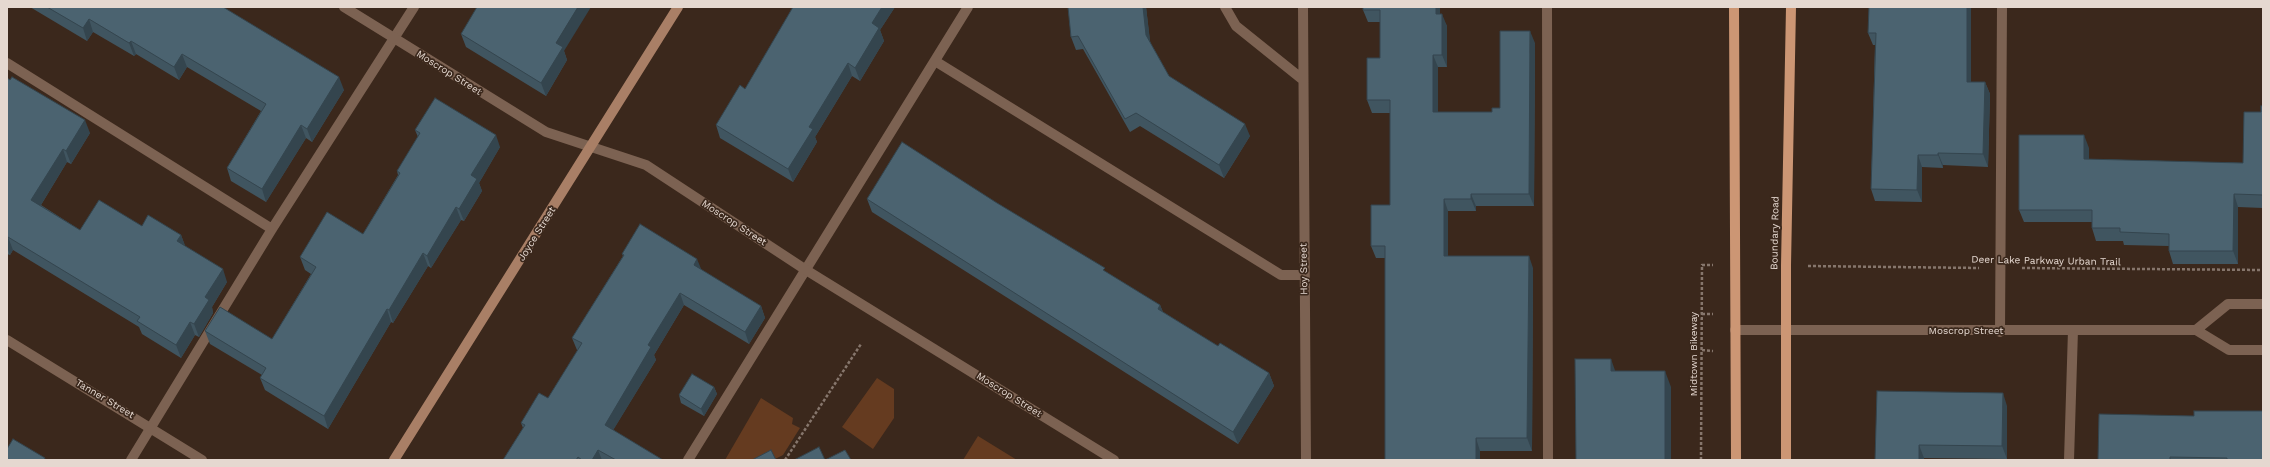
<!DOCTYPE html>
<style>
body{margin:0}
#map{position:relative;width:2270px;height:467px;overflow:hidden;background:#3b281c;font-family:"Work Sans",sans-serif}
canvas{display:block}
.frame{position:absolute;inset:0;border:8px solid #e5d8d0;pointer-events:none}
</style>
<div id="map">
<canvas width="2270" height="467"></canvas>
<div class="frame"></div>
</div>
<script>
const c = document.querySelector('canvas').getContext('2d');
c.lineJoin = 'round';
function paint(path, color) {
  c.fillStyle = color;
  c.fill(path, 'evenodd');
}
function shape(rows) {
  const path = new Path2D();
  for (const r of rows) {
    path.moveTo(r[0], r[1]);
    for (let i = 2; i < r.length; i += 2) path.lineTo(r[i], r[i + 1]);
  }
  return path;
}
function trace(path, color, width, dash) {
  c.strokeStyle = color;
  c.lineWidth = width;
  c.lineCap = dash ? 'butt' : 'round';
  c.setLineDash(dash || []);
  c.stroke(path);
}
function drawText(font, color, halo, rows, align = 'center') {
  c.font = font + ' "Work Sans",sans-serif';
  c.lineWidth = 3.5;
  c.setLineDash([]);
  c.textBaseline = 'middle';
  c.strokeStyle = halo;
  c.fillStyle = color;
  for (const [text, x, y, turn = 0] of rows) {
    c.save();
    c.translate(x, y);
    c.rotate((+turn || 0) * Math.PI / 180);
    c.textAlign = isNaN(turn) ? turn : align;
    if (halo) c.strokeText(text, 0, 0);
    c.fillText(text, 0, 0);
    c.restore();
  }
}
const green = shape([
 [877,378,894,389,894,418,873,449,842,427],
 [761,398,793,418,792,424,800,428,783,455,773,460,725,460],
 [978,436,1017,460,963,460]
]);
const path = shape([
 [1808,266,1979,268],
 [2022,268,2263,270],
 [1702,314,1713,314],
 [1702,350,1713,351],
 [785,460,861,344],
 [1701,460,1702,265,1713,265]
]);
const service = shape([
 [1547,7,1548,460],
 [935,61,1281,275,1304,275],
 [7,63,272,229],
 [2000,332,2002,7],
 [131,460,272,229,414,7],
 [688,460,968,7],
 [2069,460,2073,330]
]);
const minor = shape([
 [344,7,546,132,646,165,806,270,1114,460],
 [1225,7,1236,26,1302,79],
 [1303,7,1306,460],
 [7,340,202,460]
]);
const tertiary = shape([
 [1735,330,2196,330,2229,350,2263,350],
 [2196,330,2228,304,2263,304]
]);
const secondary = shape([
 [394,460,678,7]
]);
const primary = shape([
 [1734,7,1736,460],
 [1786,460,1786,265,1791,7]
]);
const wall = shape([
 [30,7,223,7,344,90,312,142,306,138,266,202,231,181,227,168,261,111,187,67,179,80,136,54,134,56,93,32,87,41],
 [793,7,895,7,880,30,884,41,860,81,852,76,815,137,817,142,793,182,720,138,716,125,745,89],
 [1068,7,1146,7,1150,42,1169,76,1250,136,1224,178,1140,126,1130,132,1083,49,1076,50,1071,37],
 [1440,7,1440,14,1447,26,1447,67,1438,67,1438,112,1492,112,1500,108,1535,43,1534,206,1476,206,1476,211,1448,211,1448,256,1533,268,1532,451,1480,451,1480,460,1385,258,1376,258,1371,246,1390,205,1390,113,1372,113,1367,100,1380,58,1380,22,1368,22,1363,10],
 [1971,7,1971,82,1985,82,1990,94,1988,167,1943,165,1943,168,1922,167,1922,202,1875,201,1871,189,1875,45,1873,45,1868,33],
 [461,34,564,51,567,60,546,96,466,47],
 [7,78,90,133,71,164,67,162,41,205,80,230,142,226,181,235,185,246,227,282,212,307,213,313,199,337,195,335,181,358,142,334,139,327,13,250,10,255,7,254],
 [2263,106,2263,208,2238,207,2238,264,2173,264,2169,251,2169,246,2124,245,2123,241,2096,241,2092,228,2092,222,2024,222,2019,210,2089,148,2089,159,2243,163],
 [415,130,500,147,479,183,482,191,464,221,461,220,431,268,428,266,393,323,391,322,328,429,265,390,260,378,262,375,210,344,205,331,272,339,311,274,305,270,300,257,363,234,398,175,397,171,418,137],
 [867,199,997,203,1106,272,1160,305,1163,312,1218,346,1269,373,1274,386,1238,444,872,212],
 [622,254,701,270,761,306,765,318,749,344,684,305,654,355,656,360,613,430,663,460,503,460,523,428,521,423,548,398,578,350,577,350,572,338,623,256],
 [714,387,717,394,704,416,681,403,679,395],
 [2007,406,2007,459,1924,458,1924,460,1875,460],
 [2194,416,2263,460,2098,460]
]);
const shadedWall = shape([
 [578,7,591,7,564,51,567,60,546,96,541,83,556,43],
 [882,7,895,7,880,30,884,41,860,81,855,68,872,23],
 [1143,7,1146,7,1151,48,1146,35],
 [1436,7,1440,7,1440,26,1436,14],
 [1967,7,1971,7,1971,94,1967,82],
 [1442,14,1447,26,1447,67,1442,55],
 [89,19,93,32,87,41,83,28],
 [1530,31,1535,43,1534,206,1529,194],
 [131,41,136,54,134,56,129,43],
 [182,54,187,67,179,80,174,67],
 [1433,55,1438,67,1438,124,1433,112],
 [848,63,852,76,815,137,817,142,793,182,788,169,809,127],
 [339,77,344,90,312,142,307,129],
 [1985,82,1990,94,1988,167,1983,154],
 [85,120,90,133,71,164,66,151],
 [1245,124,1250,136,1224,178,1219,165],
 [301,125,306,138,266,202,262,189],
 [496,135,500,147,479,183,482,191,464,221,459,209,471,175],
 [2084,135,2089,148,2089,172,2084,159],
 [63,149,67,162,36,213,31,200],
 [1938,153,1943,165,1943,168,1938,155],
 [1918,155,1922,167,1922,202,1917,190],
 [1471,194,1476,206,1476,211,1471,199],
 [2234,194,2238,207,2238,264,2233,251],
 [1444,199,1448,211,1448,268,1444,256],
 [456,207,461,220,431,268,427,256],
 [181,235,186,248,177,241],
 [8,237,13,250,10,255,7,247,7,239],
 [423,253,428,266,393,323,389,310],
 [1529,256,1533,268,1532,451,1527,438],
 [697,259,702,271,694,265],
 [223,269,227,282,212,307,213,313,199,337,194,324,205,297],
 [680,293,684,305,654,355,656,360,609,437,605,425,648,345],
 [1160,305,1165,318,1158,309],
 [761,306,765,318,749,344,745,332],
 [387,309,391,322,328,429,324,416],
 [190,322,195,335,181,358,176,345],
 [1611,359,1617,376,1611,371],
 [1665,371,1671,387,1671,460,1665,460],
 [1269,373,1274,386,1238,444,1233,432],
 [714,387,717,394,704,416,701,409],
 [2003,393,2007,406,2007,459,2002,446],
 [1476,438,1480,451,1480,460,1476,460],
 [1919,445,1924,458,1924,460,1919,460],
 [598,450,602,460,592,460]
]);
const building = shape([
 [47,7,223,7,339,77,307,129,301,125,262,189,227,168,266,104,182,54,174,67,131,41,129,43,89,19,83,28,47,7],
 [477,7,578,7,556,43,563,47,541,83,461,34,477,7],
 [793,7,882,7,872,23,879,28,855,68,848,63,809,127,813,129,788,169,716,125,740,85,745,89,793,7],
 [1068,7,1143,7,1146,35,1169,76,1245,124,1219,165,1136,113,1125,119,1078,36,1071,37,1068,7],
 [1363,7,1436,7,1436,14,1442,14,1442,55,1433,55,1433,112,1492,112,1492,108,1500,108,1500,31,1530,31,1529,194,1471,194,1471,199,1444,199,1444,256,1529,256,1527,438,1476,438,1476,460,1385,460,1385,246,1371,246,1371,205,1390,205,1390,100,1367,100,1367,58,1380,58,1380,10,1363,10,1363,7],
 [1869,7,1967,7,1967,82,1985,82,1983,154,1938,153,1938,155,1918,155,1917,190,1871,189,1876,33,1868,33,1869,7],
 [12,77,85,120,66,151,63,149,31,200,80,230,99,200,142,226,148,215,181,235,177,241,223,269,205,297,209,300,194,324,190,322,176,345,137,321,140,317,8,237,7,239,7,78,10,80,12,77],
 [435,98,496,135,471,175,477,179,459,209,456,207,427,256,423,253,389,310,387,309,324,416,260,378,266,368,205,331,220,307,272,339,316,267,300,257,327,212,363,234,400,173,397,171,420,133,415,130,435,98],
 [2261,106,2263,106,2263,195,2234,194,2233,251,2169,251,2169,234,2120,232,2120,228,2092,228,2092,210,2019,210,2019,135,2084,135,2084,159,2243,163,2244,112,2261,112,2261,106],
 [902,142,997,203,1105,268,1103,270,1160,305,1158,309,1218,346,1220,343,1269,373,1233,432,867,199,902,142],
 [640,224,697,259,694,265,761,306,745,332,680,293,648,345,651,347,605,425,663,460,616,460,598,450,592,460,582,460,578,457,576,460,503,460,525,425,521,423,539,393,548,398,582,343,572,338,624,255,622,254,640,224],
 [1575,359,1611,359,1611,371,1665,371,1665,460,1576,460,1575,359],
 [692,374,714,387,701,409,679,395,692,374],
 [1877,391,2003,393,2002,446,1919,445,1919,460,1875,460,1877,391],
 [2194,411,2263,411,2263,460,2227,460,2227,458,2170,457,2170,460,2098,460,2099,414,2194,416,2194,411],
 [13,439,45,458,44,460,7,460,7,449,13,439],
 [819,447,825,460,845,450,851,460,794,460,819,447],
 [771,450,776,460,752,460,771,450]
]);
const streetNames = [
 ["Moscrop Street",449,73,32],
 ["Moscrop Street",734,223,33],
 ["Boundary Road",1775,233,-89],
 ["Joyce Street",537,234,-58],
 ["Deer Lake Parkway Urban Trail",2046,261,1],
 ["Hoy Street",1304,269,-91],
 ["Moscrop Street",1966,331],
 ["Midtown Bikeway",1694,354,-90],
 ["Moscrop Street",1009,395,32],
 ["Tanner Street",105,399,31]
];
paint(green, '#653b20');
trace(path, '#86766c', 2.5, [3, 2]);
trace(service, '#7c6252', 10);
trace(minor, '#7c6252', 10);
trace(tertiary, '#7c6252', 10);
trace(secondary, '#a97f66', 10);
trace(primary, '#cc9674', 10);
paint(wall, '#405560');
paint(shadedWall, '#34454e');
paint(building, '#4b6370');
trace(building, '#34454e', 1);
drawText('10px', '#e5d8d0', '#3b281c', streetNames);
</script>
